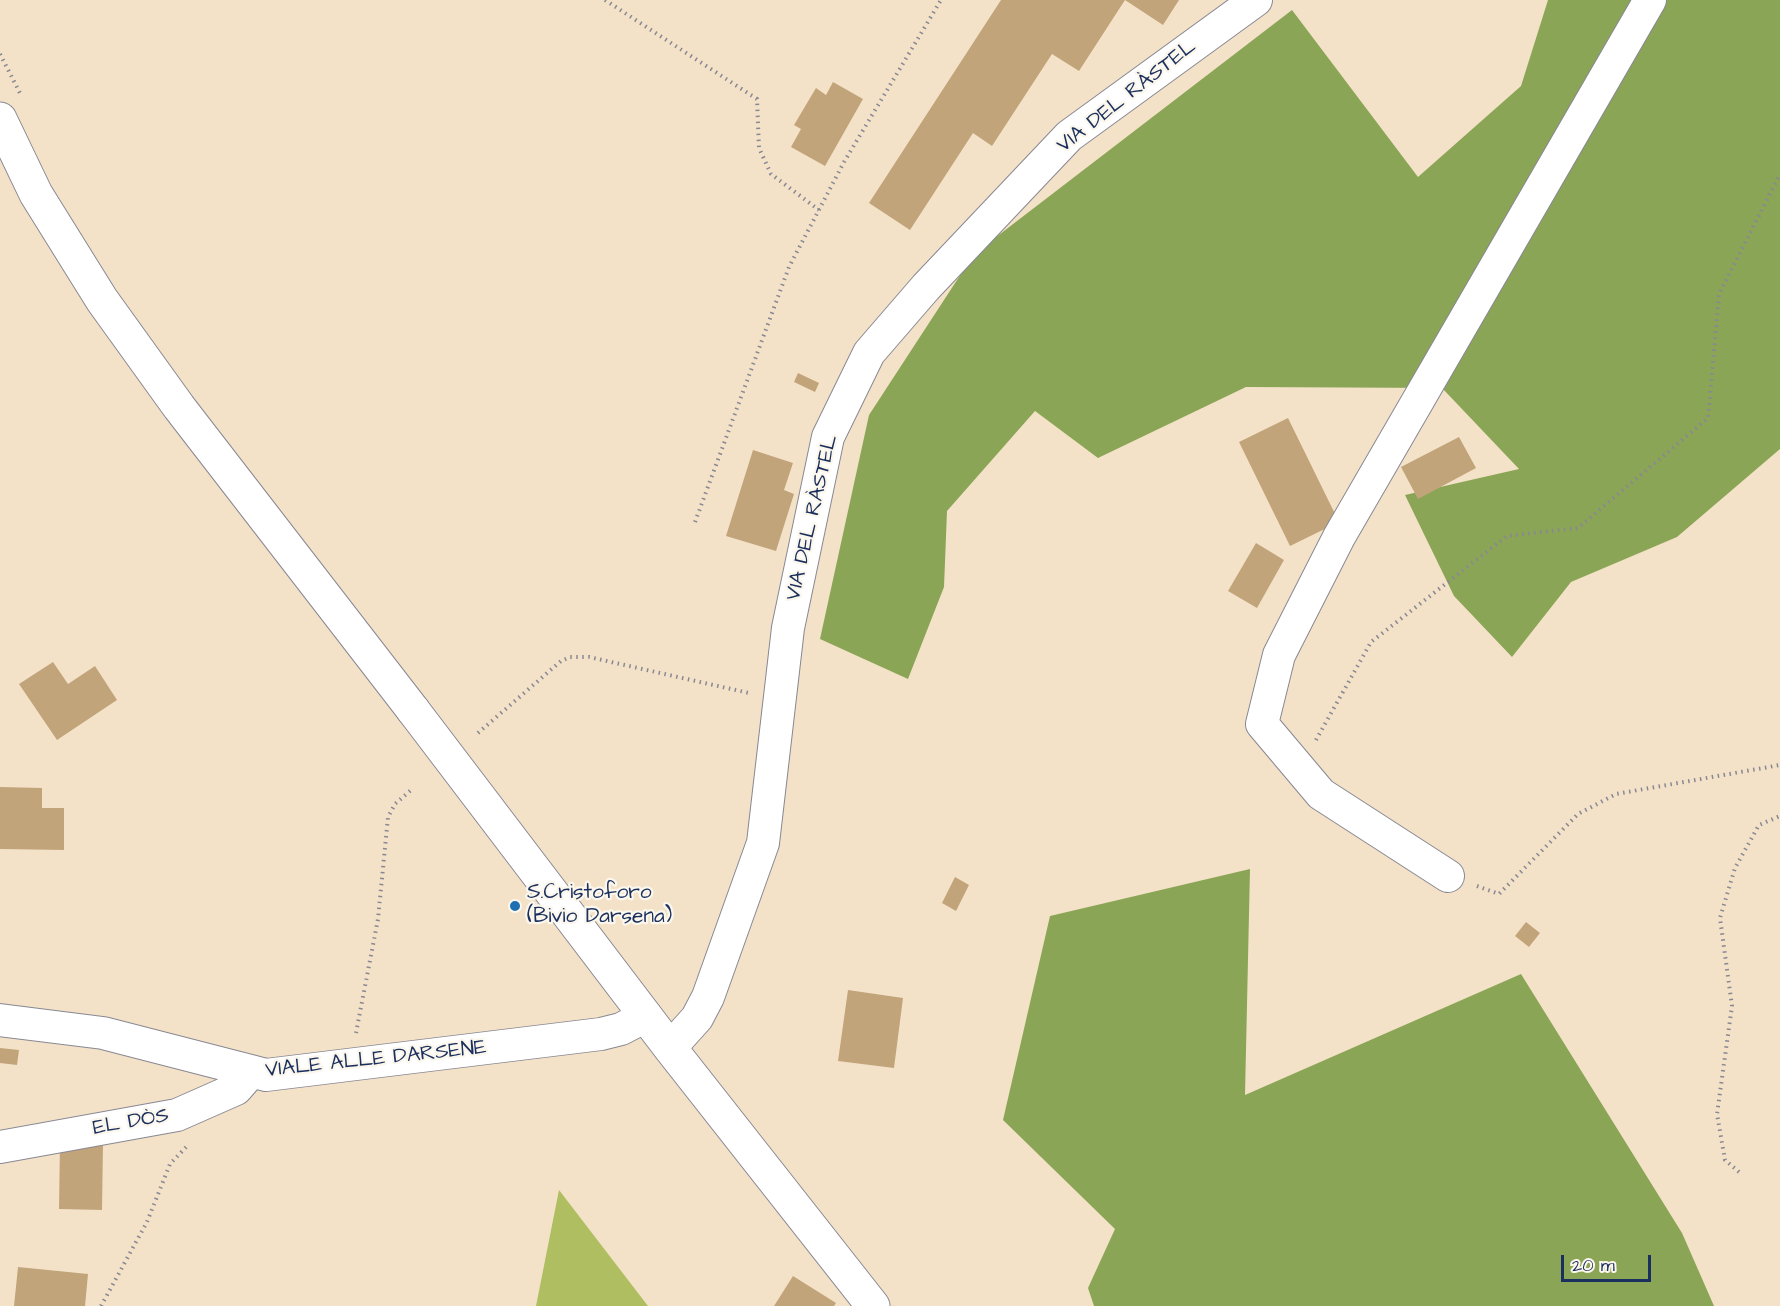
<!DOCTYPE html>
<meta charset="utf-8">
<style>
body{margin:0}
#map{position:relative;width:1780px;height:1306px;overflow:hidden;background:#f4e2c8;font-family:"Architects Daughter",sans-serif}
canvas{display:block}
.scale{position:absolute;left:1561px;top:1255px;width:90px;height:27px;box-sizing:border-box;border:3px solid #1b2f5e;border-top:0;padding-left:8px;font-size:18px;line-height:21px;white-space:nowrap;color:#1b2f5e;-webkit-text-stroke:4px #fbf7ec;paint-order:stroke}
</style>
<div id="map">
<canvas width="1780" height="1306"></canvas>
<div class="scale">20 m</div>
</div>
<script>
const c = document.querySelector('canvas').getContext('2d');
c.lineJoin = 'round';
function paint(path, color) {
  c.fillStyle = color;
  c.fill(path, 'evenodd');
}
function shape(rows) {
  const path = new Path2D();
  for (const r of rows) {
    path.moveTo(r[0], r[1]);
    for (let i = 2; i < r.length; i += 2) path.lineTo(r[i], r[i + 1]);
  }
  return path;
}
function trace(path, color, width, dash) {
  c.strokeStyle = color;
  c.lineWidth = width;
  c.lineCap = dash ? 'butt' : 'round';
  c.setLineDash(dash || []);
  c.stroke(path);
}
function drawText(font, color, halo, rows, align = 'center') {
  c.font = font + ' "Architects Daughter",sans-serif';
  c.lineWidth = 4.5;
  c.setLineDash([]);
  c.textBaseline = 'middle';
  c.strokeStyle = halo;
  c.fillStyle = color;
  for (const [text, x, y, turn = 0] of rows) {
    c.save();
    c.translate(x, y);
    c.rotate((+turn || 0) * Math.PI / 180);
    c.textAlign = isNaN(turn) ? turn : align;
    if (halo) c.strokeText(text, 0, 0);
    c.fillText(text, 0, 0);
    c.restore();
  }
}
const green = shape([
 [559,1190,648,1306,536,1306]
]);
const forest = shape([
 [1548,0,1780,0,1780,449,1677,537,1571,582,1512,657,1454,596,1405,495,1519,469,1442,388,1246,387,1098,458,1035,411,947,511,944,587,908,679,820,639,869,415,974,254,1292,10,1418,177,1521,86],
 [1250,869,1245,1095,1521,974,1682,1233,1714,1306,1094,1306,1088,1288,1115,1229,1003,1120,1050,916]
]);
const building = shape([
 [1001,0,1179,0,1163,25,1125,0,1079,71,1052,54,992,146,973,133,910,230,869,203],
 [833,82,863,99,825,166,791,147,801,129,794,125,816,88,826,95],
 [798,373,819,383,815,392,794,382],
 [1288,418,1339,522,1290,546,1239,442],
 [1459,437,1476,468,1418,499,1401,467],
 [753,450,793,463,784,490,794,494,776,551,726,536],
 [1256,543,1284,560,1257,608,1228,591],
 [53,662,68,684,95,666,117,700,57,740,19,684],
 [0,787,42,788,42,808,64,808,64,850,0,849],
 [955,877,969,885,956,911,942,903],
 [1526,922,1540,933,1529,947,1515,936],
 [848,990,903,998,894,1068,838,1061],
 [0,1048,19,1050,17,1065,0,1063],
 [60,1143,103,1144,102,1210,59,1209],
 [18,1267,88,1274,85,1306,14,1306],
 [793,1276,836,1303,834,1306,774,1306]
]);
const path = shape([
 [605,0,757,99,759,148,771,174,819,210],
 [0,54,21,95],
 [695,522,789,267,844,162,941,0],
 [478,733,561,661,570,657,589,657,749,693],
 [1316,740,1371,642,1507,536,1578,528,1708,418,1719,294,1780,174],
 [1477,886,1499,894,1578,814,1616,794,1780,765],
 [356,1033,378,919,388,817,395,804,411,790],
 [1739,1172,1725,1160,1717,1114,1732,1006,1720,918,1735,868,1759,825,1780,816],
 [101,1306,147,1222,170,1164,189,1144]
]);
const minor = shape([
 [1448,876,1321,794,1262,724,1279,655,1339,537,1650,0],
 [0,1020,103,1033,266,1075,601,1034,621,1029,646,1016],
 [670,1048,697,1018,708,997,763,843,788,628,828,437,869,353,926,287,1069,136,1256,0],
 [0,1147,177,1115,236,1089,250,1073]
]);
const major = shape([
 [413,710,670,1048,873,1306]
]);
const highway = shape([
 [0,119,36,194,102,300,179,407,413,710]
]);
const markers = [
 [515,906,6,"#1f6fb2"]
];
const streetNames = [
 ["VIA DEL RÀSTEL",1127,97,-38],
 ["VIA DEL RÀSTEL",813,518,-77],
 ["VIALE ALLE DARSENE",376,1060,-6],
 ["EL DÒS",131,1123,-10]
];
const poiNames = [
 ["S.Cristoforo",527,894],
 ["(Bivio Darsena)",527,918]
];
paint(green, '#afbe60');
paint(forest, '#8ba556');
paint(building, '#c2a47b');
trace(minor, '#888893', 34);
trace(major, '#888893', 35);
trace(highway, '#888893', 35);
trace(path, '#888893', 4, [1.5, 4.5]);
trace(minor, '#fff', 32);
trace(major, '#fff', 33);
trace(highway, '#fff', 33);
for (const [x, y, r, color] of markers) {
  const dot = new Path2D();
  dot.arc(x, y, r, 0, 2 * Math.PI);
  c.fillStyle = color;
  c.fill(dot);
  trace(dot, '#fbf7ec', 2);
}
drawText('21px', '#1b2f5e', '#fbf7ec', streetNames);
drawText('21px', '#1b2f5e', '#fbf7ec', poiNames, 'left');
</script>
